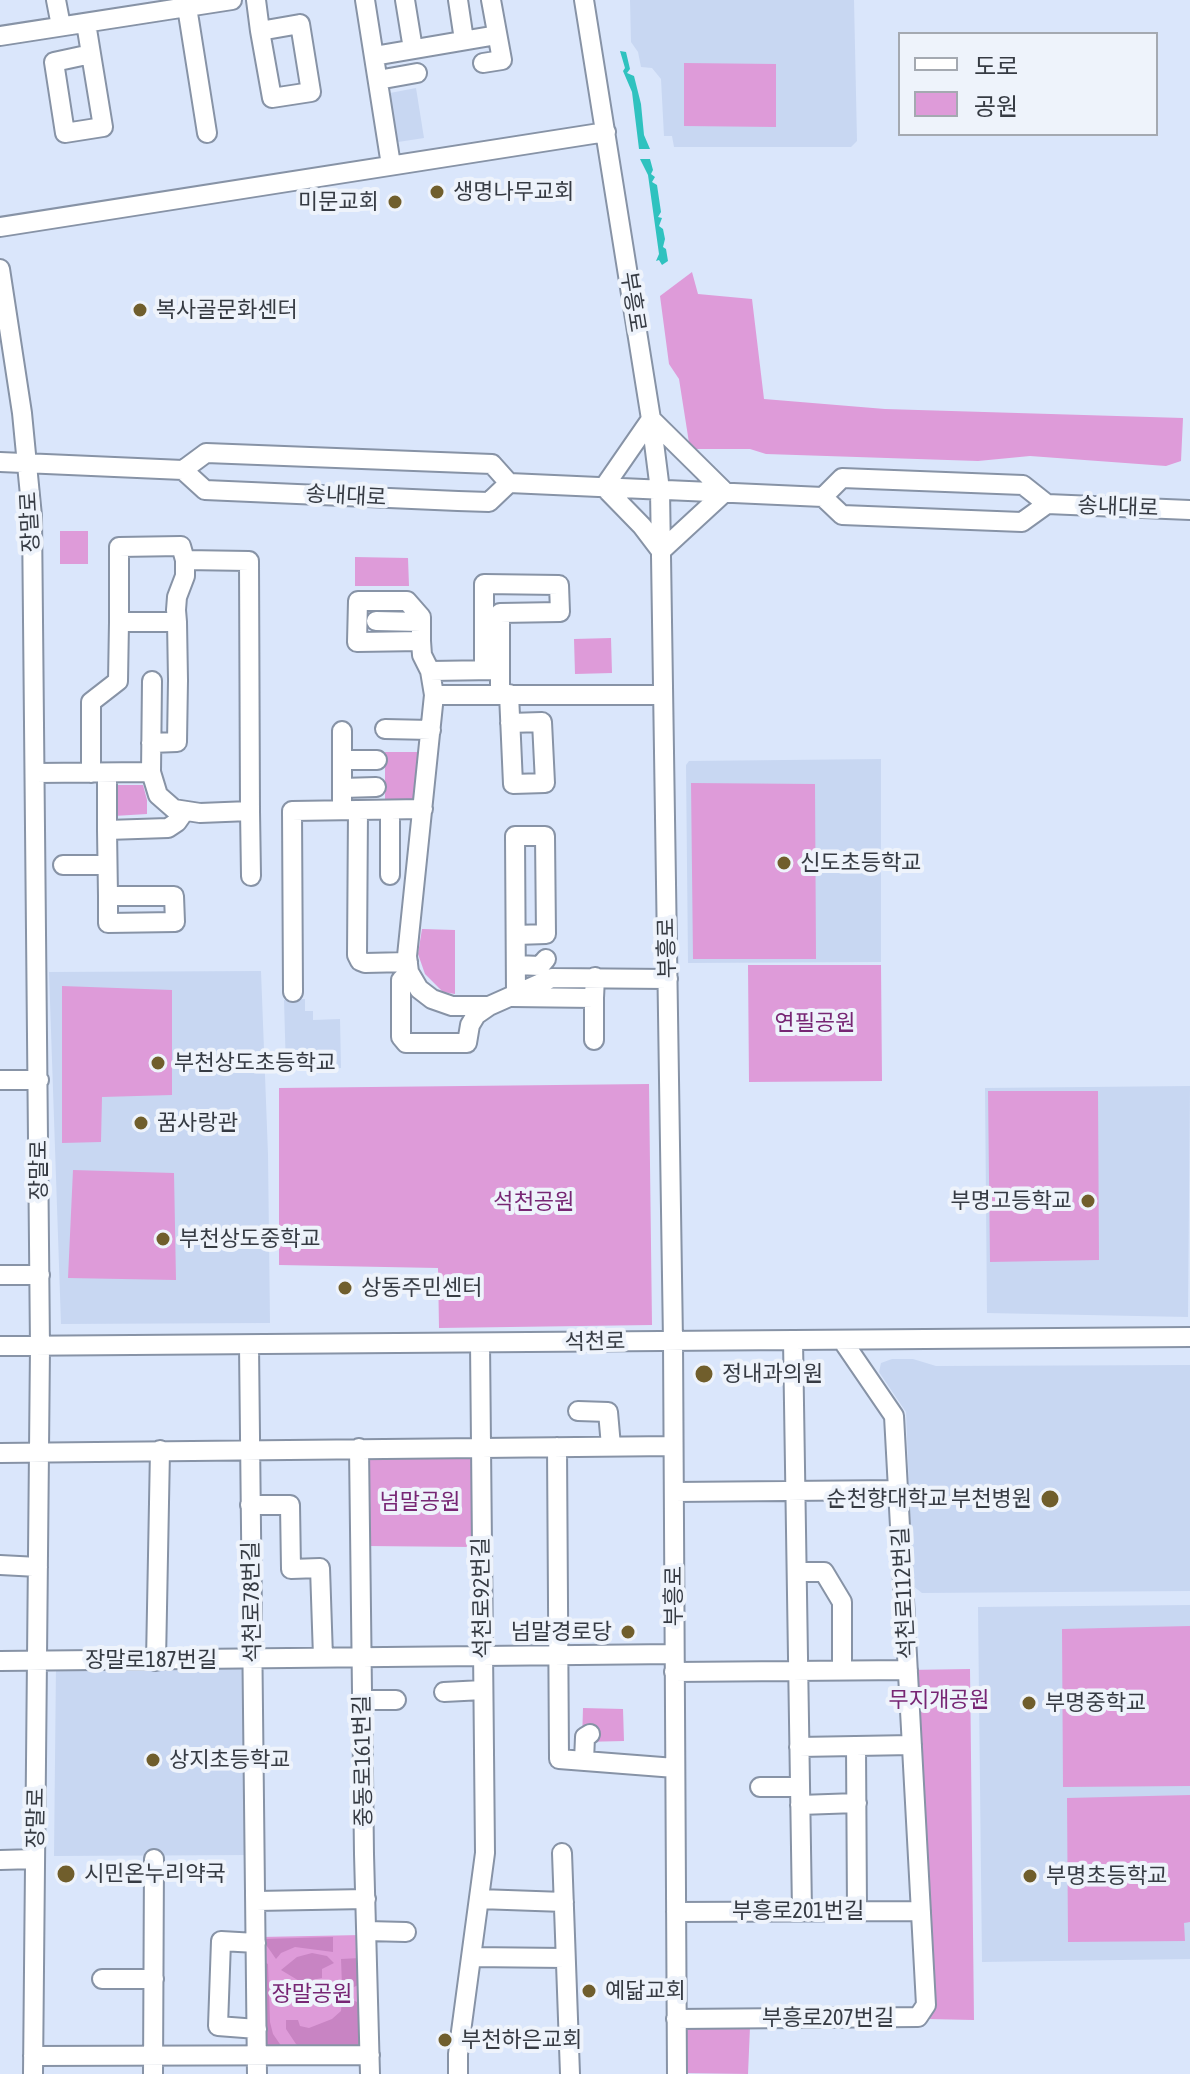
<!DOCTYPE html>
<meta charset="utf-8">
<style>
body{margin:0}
#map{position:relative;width:1190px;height:2074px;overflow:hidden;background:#dae6fb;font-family:"Asap Condensed","Noto Sans KR",sans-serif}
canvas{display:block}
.legend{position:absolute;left:898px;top:32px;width:260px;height:104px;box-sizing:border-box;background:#eef3fb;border:2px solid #a4a9b1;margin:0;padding:10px 14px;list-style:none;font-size:24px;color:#363b43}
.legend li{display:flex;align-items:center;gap:16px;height:40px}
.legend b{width:40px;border:2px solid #a4a9b1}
</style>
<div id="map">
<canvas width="1190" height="2074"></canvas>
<ul class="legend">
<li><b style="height:10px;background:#fff"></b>도로</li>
<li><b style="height:22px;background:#de9bd9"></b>공원</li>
</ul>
</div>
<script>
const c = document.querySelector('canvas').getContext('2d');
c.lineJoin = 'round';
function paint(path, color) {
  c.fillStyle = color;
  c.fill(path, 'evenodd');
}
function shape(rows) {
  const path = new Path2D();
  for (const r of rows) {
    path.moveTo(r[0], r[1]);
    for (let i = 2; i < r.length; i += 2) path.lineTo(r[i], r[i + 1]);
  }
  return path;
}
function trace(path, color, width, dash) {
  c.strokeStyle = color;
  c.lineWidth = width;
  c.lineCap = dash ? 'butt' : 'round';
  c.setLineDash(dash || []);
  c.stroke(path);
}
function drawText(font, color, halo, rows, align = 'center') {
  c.font = font + ' "Asap Condensed","Noto Sans KR",sans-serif';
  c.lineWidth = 8;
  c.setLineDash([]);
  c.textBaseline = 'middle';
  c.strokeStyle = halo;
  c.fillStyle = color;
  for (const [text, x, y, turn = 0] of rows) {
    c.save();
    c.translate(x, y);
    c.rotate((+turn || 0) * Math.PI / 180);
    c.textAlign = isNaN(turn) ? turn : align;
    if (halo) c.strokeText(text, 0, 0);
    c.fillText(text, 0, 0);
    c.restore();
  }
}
const built = shape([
 [630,0,854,0,857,141,851,147,674,147,672,136,664,136,661,79,652,68,641,67,638,52,631,42],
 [416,88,424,138,398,142,390,93],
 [881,759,881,962,688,963,686,765,689,761],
 [261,971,268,1154,270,1323,61,1324,49,972],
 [305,999,305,1011,313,1011,313,1020,340,1019,341,1068,286,1070,284,1000],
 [1190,1086,1188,1317,987,1313,985,1088],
 [892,1359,913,1359,936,1366,1190,1365,1190,1591,922,1593,913,1586,906,1412,879,1372,881,1363],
 [1190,1605,1190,1959,982,1962,978,1607],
 [249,1663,252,1855,54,1856,56,1665]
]);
const green = shape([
 [684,63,776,64,776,127,684,126],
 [692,272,698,294,752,299,764,399,885,409,1183,418,1181,461,1166,466,1030,456,978,461,766,454,750,449,690,449,679,379,669,364,660,296],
 [60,531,88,531,88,564,60,564],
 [355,557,408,558,409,586,355,586],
 [611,638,612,673,575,674,574,639],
 [385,752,418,752,415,802,385,802],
 [691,783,815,784,816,959,693,959],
 [114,785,143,785,147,800,147,814,114,816],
 [422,929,455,930,455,994,443,992,425,974,418,954],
 [748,965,881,965,882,1081,749,1082],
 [62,986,172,990,172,1095,102,1097,101,1142,62,1143],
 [649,1084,652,1325,439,1328,438,1268,279,1265,279,1088],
 [988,1091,1098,1091,1099,1260,990,1262],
 [73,1170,174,1173,176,1280,68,1278],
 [471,1458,471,1547,368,1546,369,1459],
 [1190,1626,1190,1786,1063,1787,1062,1629],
 [970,1669,974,2020,928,2019,908,1670],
 [583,1708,623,1709,624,1741,582,1742],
 [1190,1795,1190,1922,1184,1923,1185,1941,1068,1942,1067,1798],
 [362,1935,366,2051,262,2052,260,1937],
 [684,2025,750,2027,748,2074,684,2073]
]);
const forest = shape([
 [333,1937,333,1952,295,1947,281,1953,276,1959,262,1939],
 [312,1953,327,1956,334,1963,322,1969,322,1978,301,1982,281,1970,297,1957],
 [360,1958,360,1984,350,1989,342,1986,341,1959],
 [264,1962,268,1964,270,2022,273,2034,284,2050,264,2050],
 [342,1988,351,1999,357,2002,362,1998,362,2049,304,2050,296,2044,286,2029,286,2020,298,2020,300,2026,309,2028,332,2019,341,2011,342,1999,339,1990]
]);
const water = shape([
 [620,51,626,52,630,69,627,73,634,76,641,104,644,135,650,149,639,149,632,92,623,71,625,68],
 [640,159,650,159,653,170,651,174,655,177,652,182,657,185,661,212,658,217,662,218,659,226,663,229,665,239,663,247,666,249,668,261,662,265,659,260,656,261,659,254,648,175]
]);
const minor = shape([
 [56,0,61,26],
 [256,0,260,31,272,98,311,92,300,24,260,31],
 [365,0,391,165],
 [405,0,413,49],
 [458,0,464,40],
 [584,0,651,419,660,490,673,1341,677,2074],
 [187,7,207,133],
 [86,23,91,54,103,127,65,133,54,62,91,54],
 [0,36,232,0],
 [374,56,497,35],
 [483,63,502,60,491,0],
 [378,80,417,73],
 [0,227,606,132],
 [0,269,22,413,32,516,40,1346,33,2074],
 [651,419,725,492,661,551],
 [0,462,183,470,206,453,492,464,509,483,823,497,842,515,1022,522,1047,504],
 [183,470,205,490,458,501,489,502,509,483],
 [604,487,642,526,661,551],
 [604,487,651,419],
 [823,497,842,478,1023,485,1047,504,1190,510],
 [376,621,421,622],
 [421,641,357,642,358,601,407,601,421,617,421,641,422,655,430,671,434,695],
 [484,670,484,584,559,585,560,612,500,613,500,694],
 [430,671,495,670],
 [509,694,513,784,545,783,542,722,510,723],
 [663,695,434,695,407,956,409,972,419,989,432,999,452,1006,489,1006,552,978,668,979],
 [385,729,431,730],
 [342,731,342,810],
 [151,743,177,742,178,680,177,622,176,610,177,597,185,576,185,560,181,546,119,547,119,622,177,622],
 [342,760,377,760],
 [151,772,152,681],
 [35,773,151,772,158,795,174,809,200,813,250,811,249,561,185,560],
 [91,773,91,702,118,681,119,622],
 [107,773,107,830,168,828,177,822,184,812],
 [342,788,376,787],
 [358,810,357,955,360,961,365,963,408,962],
 [390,810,390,875],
 [250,811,251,876],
 [107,830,108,896,174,896,175,922,108,923,108,896],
 [63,865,106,865],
 [516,935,546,934,545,836,515,836,516,994],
 [516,965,540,966,546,959],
 [409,972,401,980,401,1037,406,1043,467,1043,470,1025,476,1015,489,1006],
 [293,992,292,811,423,809],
 [512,997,594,998,595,977],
 [594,998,594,1040],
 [0,1080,39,1080],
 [0,1275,40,1275],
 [793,1340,802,1911],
 [249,1345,257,2074],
 [0,1346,1190,1337],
 [578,1411,608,1412,611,1446],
 [557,1447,559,1759,675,1768],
 [359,1448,364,1854,370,2074],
 [0,1453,673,1446],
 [674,1492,898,1490],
 [250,1505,290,1505,291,1569,320,1568,323,1657],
 [0,1565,38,1567],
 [797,1572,824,1572,842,1602,842,1670],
 [0,1661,674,1654],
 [156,1661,160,1450],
 [674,1672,908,1670],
 [444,1692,483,1690],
 [362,1700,396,1700],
 [856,1746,857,1911],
 [799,1747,912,1745],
 [584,1761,585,1737,590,1734],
 [760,1787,800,1787],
 [800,1805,857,1803],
 [562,1853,570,2074],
 [0,1860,35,1859],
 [479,1899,564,1902],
 [256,1901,366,1899],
 [676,1912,921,1911],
 [367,1931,406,1932],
 [256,1943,221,1941,218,2026,257,2029],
 [471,1957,565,1958],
 [102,1979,154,1979],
 [676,2019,918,2017,926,2005,894,1416,842,1340],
 [33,2056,370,2055],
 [153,2074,154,1859],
 [458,2074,458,2054,485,1853,480,1343]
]);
const markers = [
 [437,192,8,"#705e2c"],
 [395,202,8,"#705e2c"],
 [140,310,8,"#705e2c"],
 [784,863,8,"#705e2c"],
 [158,1063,8,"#705e2c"],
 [141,1123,8,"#705e2c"],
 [1088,1201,8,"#705e2c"],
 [163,1239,8,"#705e2c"],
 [345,1288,8,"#705e2c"],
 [704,1374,10,"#705e2c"],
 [1050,1499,10,"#705e2c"],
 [628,1632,8,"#705e2c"],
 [1029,1703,8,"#705e2c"],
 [153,1760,8,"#705e2c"],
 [66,1874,10,"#705e2c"],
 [1030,1876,8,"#705e2c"],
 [589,1991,8,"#705e2c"],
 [445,2040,8,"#705e2c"]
];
const poiNames = [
 ["생명나무교회",453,192],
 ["미문교회",379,202,"right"],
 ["복사골문화센터",156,310],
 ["신도초등학교",800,863],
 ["부천상도초등학교",174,1063],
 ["꿈사랑관",157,1123],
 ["부명고등학교",1072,1201,"right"],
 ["부천상도중학교",179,1239],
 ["상동주민센터",361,1288],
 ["정내과의원",722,1374],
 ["순천향대학교 부천병원",1032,1499,"right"],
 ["넘말경로당",612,1632,"right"],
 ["부명중학교",1045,1703],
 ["상지초등학교",169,1760],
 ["시민온누리약국",84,1874],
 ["부명초등학교",1046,1876],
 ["예닮교회",605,1991],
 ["부천하은교회",461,2040]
];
const streetNames = [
 ["부흥로",633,302,81],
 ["송내대로",346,496,3],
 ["송내대로",1118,507,2],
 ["장말로",30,522,-93],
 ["부흥로",667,948,-91],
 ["장말로",39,1170,-90],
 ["석천로",595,1342,-1],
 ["석천로112번길",904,1593,-93],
 ["부흥로",674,1596,-90],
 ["석천로92번길",482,1598,-91],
 ["석천로78번길",252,1602,-91],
 ["장말로187번길",151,1660],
 ["중동로161번길",363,1761,-91],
 ["장말로",36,1818,-89],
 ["부흥로201번길",798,1911],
 ["부흥로207번길",828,2018]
];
const parkNames = [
 ["연필공원",815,1023],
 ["석천공원",534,1202],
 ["넘말공원",420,1502],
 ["무지개공원",939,1700],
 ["장말공원",312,1994]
];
paint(built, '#c8d7f2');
paint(green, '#de9bd9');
paint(forest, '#c884c3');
paint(water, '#2fc2bf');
trace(minor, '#8793a6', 22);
trace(minor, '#fff', 18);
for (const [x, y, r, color] of markers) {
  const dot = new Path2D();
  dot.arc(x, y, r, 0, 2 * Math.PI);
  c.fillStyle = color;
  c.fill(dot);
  trace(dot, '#eef3fb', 3);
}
drawText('22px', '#363b43', '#eef3fb', poiNames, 'left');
drawText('22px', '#363b43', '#eef3fb', streetNames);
drawText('22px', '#772674', '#eef3fb', parkNames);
</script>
